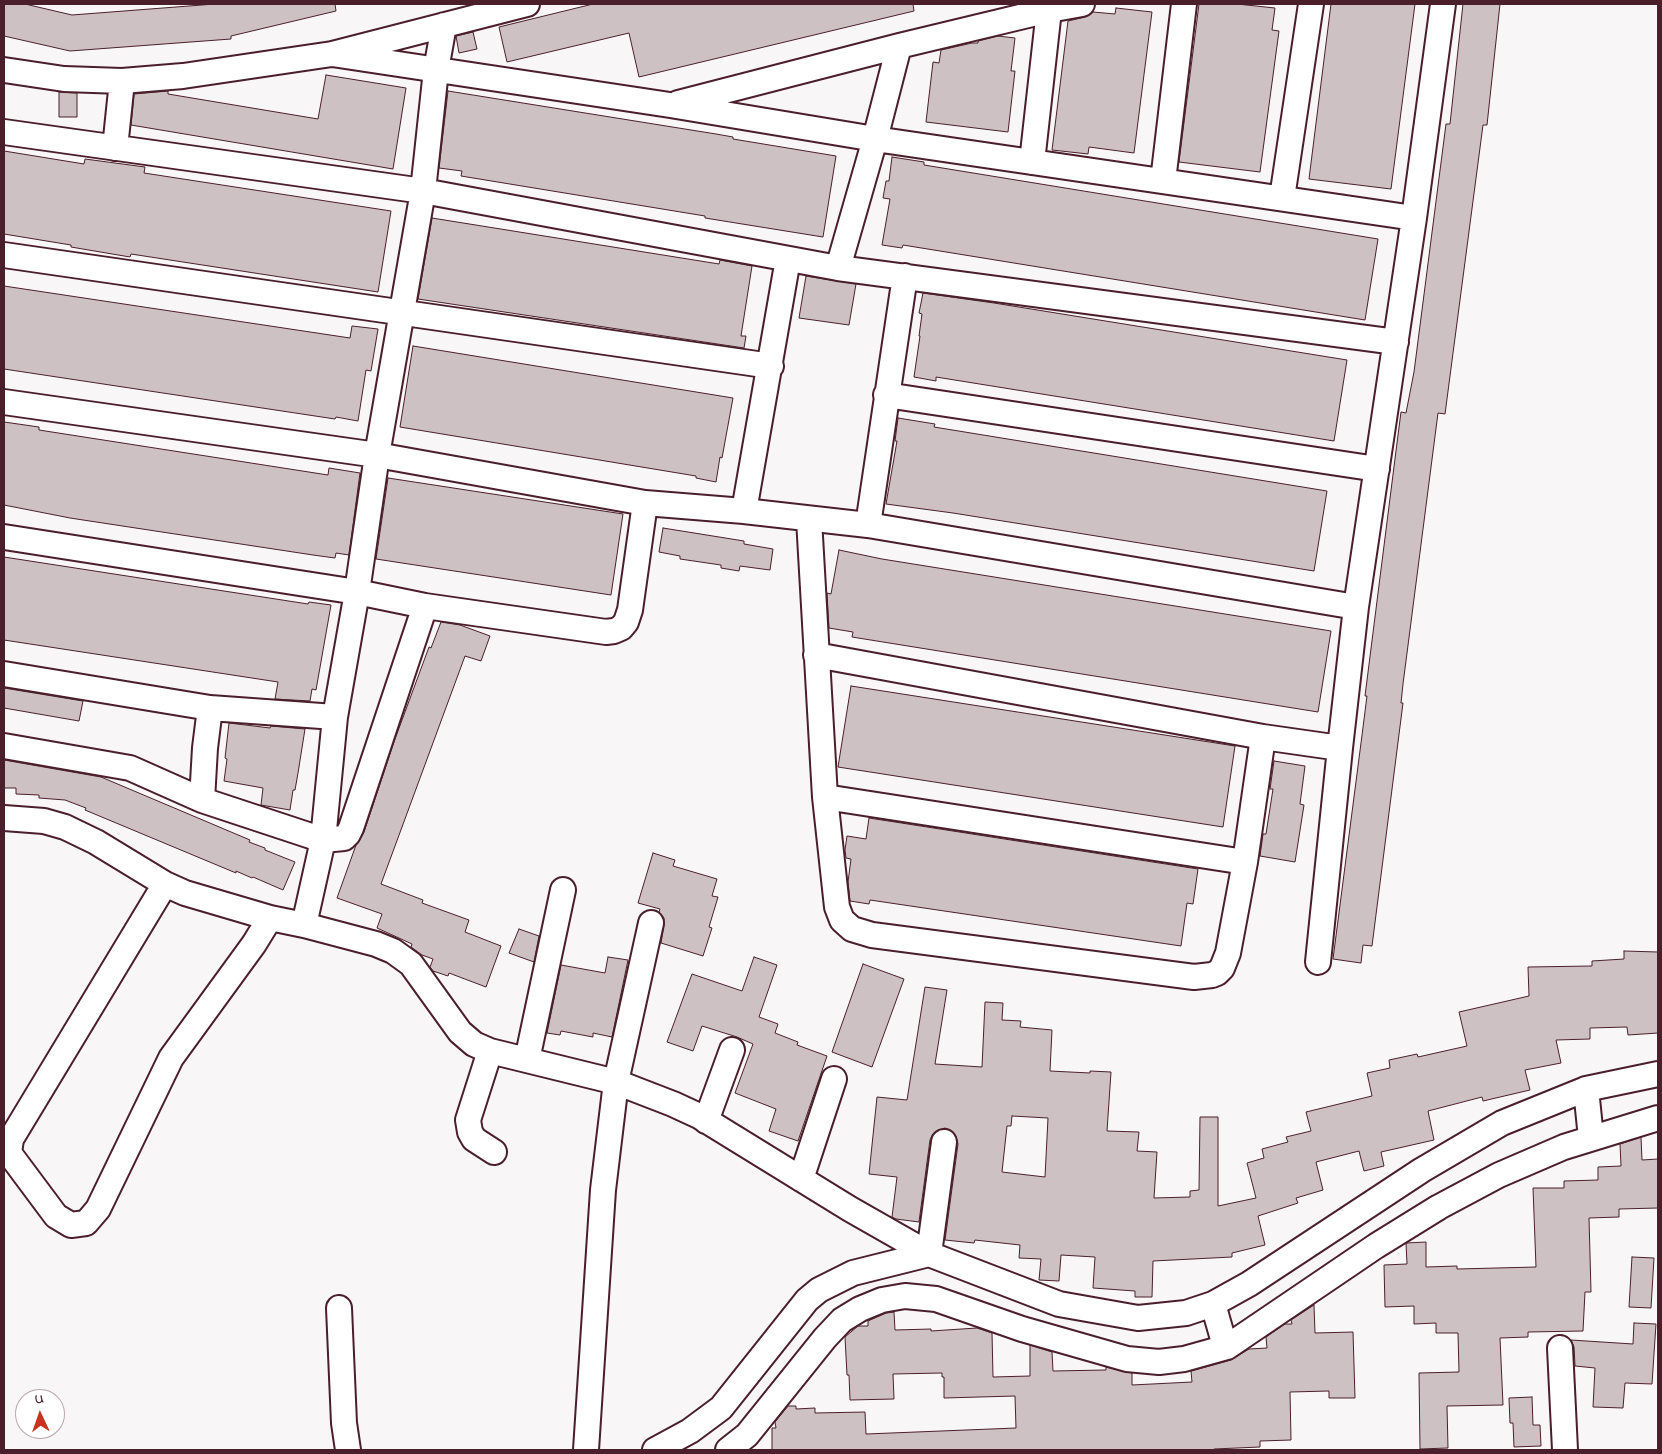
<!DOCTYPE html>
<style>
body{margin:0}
#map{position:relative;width:1662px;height:1454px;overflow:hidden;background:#f8f6f7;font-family:"Indie Flower",sans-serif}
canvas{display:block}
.frame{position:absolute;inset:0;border:5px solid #4a1f2b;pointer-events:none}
.north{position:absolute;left:15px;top:1389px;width:50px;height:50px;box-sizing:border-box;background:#fff;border:1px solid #b7a5aa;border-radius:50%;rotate:357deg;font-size:14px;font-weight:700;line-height:20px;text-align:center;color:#4a1f2b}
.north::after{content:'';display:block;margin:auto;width:18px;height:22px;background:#c8321e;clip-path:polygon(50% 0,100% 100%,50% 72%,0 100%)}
</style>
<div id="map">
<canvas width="1662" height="1454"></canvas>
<div class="frame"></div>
<div class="north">U</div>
</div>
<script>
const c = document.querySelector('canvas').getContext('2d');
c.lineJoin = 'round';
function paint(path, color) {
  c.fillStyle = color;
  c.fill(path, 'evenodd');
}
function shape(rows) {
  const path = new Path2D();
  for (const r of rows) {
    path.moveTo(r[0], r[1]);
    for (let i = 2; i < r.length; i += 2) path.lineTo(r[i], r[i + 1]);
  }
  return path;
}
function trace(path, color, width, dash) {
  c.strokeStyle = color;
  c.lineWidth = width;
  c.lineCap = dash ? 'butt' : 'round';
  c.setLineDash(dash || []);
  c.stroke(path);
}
const building = shape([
 [4,4,25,4,72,15,215,4,335,4,336,11,231,36,231,39,70,51,4,36,4,4],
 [593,4,913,4,914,11,639,77,629,33,507,62,499,27,593,4],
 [1199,4,1237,4,1275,8,1272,30,1279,31,1260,172,1179,162,1199,4],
 [1331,4,1415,4,1391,189,1309,179,1331,4],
 [1463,4,1500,4,1487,125,1483,125,1445,414,1438,413,1403,684,1401,703,1403,703,1372,946,1363,945,1361,963,1333,959,1361,743,1367,696,1365,696,1397,443,1401,412,1406,413,1414,372,1446,124,1450,124,1463,4],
 [1116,8,1152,12,1134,153,1089,147,1088,154,1052,150,1068,21,1085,17,1093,12,1115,14,1116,8],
 [473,32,477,49,459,53,456,36,473,32],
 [998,36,1015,38,1011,71,1015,71,1008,132,926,122,933,62,939,63,941,50,972,43,978,43,978,41,998,36],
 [326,75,406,88,393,169,131,125,134,94,168,91,168,94,318,119,326,75],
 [448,91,716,134,733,137,733,139,836,156,823,237,705,218,705,216,461,176,462,171,439,168,448,91],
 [59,92,77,93,77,117,59,117,59,92],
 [4,151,84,164,85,159,145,167,144,173,391,211,378,292,131,254,130,257,71,247,71,245,4,234,4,151],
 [892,157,924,162,924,165,1378,239,1365,320,903,245,902,248,882,245,890,199,883,198,886,181,889,181,892,157],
 [432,218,719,264,720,260,752,266,741,336,746,336,744,348,418,299,432,218],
 [806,276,856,284,849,325,799,318,806,276],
 [4,286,350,338,352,326,378,329,371,371,366,370,358,421,336,417,335,419,4,369,4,286],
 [923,293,994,303,1347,360,1334,441,936,377,936,381,914,377,920,336,919,336,922,314,919,313,923,293],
 [413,346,733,398,722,458,720,457,716,482,696,478,696,476,400,427,413,346],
 [898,418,935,424,934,427,1327,491,1314,571,953,513,886,504,897,441,895,441,898,418],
 [4,422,39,427,39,430,328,475,329,468,360,473,349,555,336,553,335,558,313,555,70,518,4,505,4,422],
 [388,478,623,514,611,595,376,559,388,478],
 [663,528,744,541,744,544,773,549,770,570,740,566,739,571,721,568,721,565,680,559,680,556,659,552,663,528],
 [839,550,882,559,1331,631,1318,712,852,637,853,632,829,628,827,593,831,594,839,550],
 [4,557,308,604,309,602,331,605,316,690,312,689,310,701,275,699,278,682,4,640,4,557],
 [441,622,460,625,490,636,481,661,465,656,381,884,423,900,422,903,469,920,465,932,501,946,486,987,449,973,448,976,433,971,430,967,433,959,422,955,411,947,412,944,377,928,382,914,337,898,356,845,364,832,395,739,429,647,431,648,441,622],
 [851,686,1235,746,1223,827,838,767,851,686],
 [4,688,83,701,79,721,4,708,4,688],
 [229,723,270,728,271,726,305,729,298,773,295,790,293,790,290,810,261,805,263,788,224,781,227,759,225,758,229,723],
 [4,760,101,777,250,840,249,842,265,848,265,850,295,862,283,890,253,877,252,878,236,871,236,873,85,810,86,808,65,800,39,798,39,795,16,794,16,788,4,788,4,760],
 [1274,761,1305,766,1300,804,1304,805,1295,862,1260,856,1263,834,1266,834,1273,789,1270,789,1274,761],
 [869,818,1198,869,1193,904,1187,903,1181,946,870,900,869,904,850,901,848,882,851,859,846,858,845,850,847,836,866,839,869,818],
 [653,853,675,860,673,866,717,879,712,896,718,897,709,927,712,928,703,956,661,943,664,925,664,918,659,912,660,909,638,903,653,853],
 [519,929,539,936,534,962,509,953,519,929],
 [1624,951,1658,952,1658,1033,1628,1035,1627,1027,1590,1028,1590,1039,1556,1040,1561,1063,1525,1070,1530,1090,1483,1101,1482,1097,1428,1111,1434,1140,1381,1152,1384,1166,1364,1171,1359,1151,1316,1162,1323,1190,1296,1198,1298,1203,1258,1216,1265,1245,1232,1253,1232,1257,1153,1261,1152,1297,1135,1297,1135,1291,1093,1288,1095,1257,1061,1255,1059,1281,1039,1280,1041,1259,1019,1258,1020,1245,975,1240,974,1243,945,1240,958,1144,956,1136,952,1131,945,1128,938,1130,933,1134,930,1140,919,1222,896,1219,892,1217,897,1177,869,1174,877,1097,907,1100,925,987,947,990,935,1064,982,1067,985,1002,1003,1003,1002,1020,1021,1021,1020,1027,1052,1030,1050,1071,1090,1073,1090,1071,1111,1072,1107,1131,1139,1132,1137,1151,1157,1152,1154,1198,1190,1197,1190,1191,1199,1190,1200,1117,1218,1117,1218,1206,1256,1198,1247,1163,1264,1158,1262,1149,1288,1142,1286,1137,1311,1131,1306,1112,1372,1096,1367,1073,1390,1068,1389,1060,1417,1054,1418,1057,1467,1046,1459,1012,1529,996,1528,967,1592,966,1592,961,1624,959,1624,951],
 [1012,1116,1048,1118,1045,1177,1002,1172,1007,1126,1011,1126,1012,1116],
 [608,957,628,960,612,1037,593,1033,593,1037,561,1031,560,1035,547,1033,561,965,605,973,608,957],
 [754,957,777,965,759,1017,778,1024,775,1033,798,1042,797,1045,827,1056,798,1141,769,1131,776,1109,735,1093,753,1044,737,1037,702,1026,693,1051,667,1042,692,974,742,991,754,957],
 [863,964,904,979,872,1067,832,1052,863,964],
 [1641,1137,1642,1160,1658,1159,1658,1208,1619,1209,1619,1217,1589,1218,1591,1292,1585,1292,1583,1331,1528,1332,1528,1337,1500,1338,1503,1405,1447,1406,1448,1448,1420,1449,1419,1373,1459,1372,1458,1333,1436,1333,1436,1323,1414,1324,1414,1306,1385,1307,1384,1265,1407,1264,1406,1243,1426,1242,1426,1267,1457,1266,1457,1269,1536,1267,1533,1188,1564,1188,1564,1181,1598,1180,1598,1167,1621,1166,1620,1144,1641,1137],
 [1632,1257,1654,1258,1651,1308,1629,1307,1632,1257],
 [1314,1305,1315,1333,1353,1332,1355,1398,1329,1398,1329,1391,1290,1392,1291,1440,1260,1441,1260,1447,1214,1449,1214,1450,772,1450,772,1428,776,1428,775,1422,788,1406,796,1406,796,1409,815,1408,815,1413,865,1412,866,1434,1016,1428,1015,1396,944,1398,944,1377,942,1377,942,1373,893,1374,894,1399,850,1400,849,1375,847,1375,845,1337,858,1326,868,1326,868,1321,886,1313,894,1312,895,1330,931,1329,931,1331,977,1328,992,1333,993,1377,1030,1376,1030,1345,1052,1352,1053,1371,1106,1370,1106,1367,1132,1373,1132,1385,1192,1382,1191,1371,1231,1360,1249,1349,1267,1348,1266,1337,1285,1324,1292,1324,1291,1320,1314,1305],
 [1634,1323,1656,1324,1652,1384,1625,1383,1623,1408,1593,1407,1595,1368,1575,1366,1574,1347,1571,1340,1633,1344,1634,1323],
 [1532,1397,1533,1425,1540,1425,1541,1446,1514,1447,1513,1423,1510,1423,1509,1398,1532,1397]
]);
const street = shape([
 [332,54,670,105,875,139,1414,218],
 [4,70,64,79,122,81,183,76,332,54,527,4],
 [678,103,899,46,1049,10,1082,4],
 [4,132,423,191,838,268,1396,342],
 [115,148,122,81],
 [1032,162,1049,10,1048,4],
 [1163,181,1184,4],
 [1282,198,1311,4],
 [4,255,771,366],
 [838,268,875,139,899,46],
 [886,395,1377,469],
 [4,402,377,455,645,503,744,511,868,525,1356,607],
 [744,511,788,259],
 [809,519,825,797,837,907,842,920,852,929,872,935,1194,977,1212,975,1217,973,1222,968,1228,953,1245,862,1263,737],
 [868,525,905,276],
 [4,537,357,592,425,606,606,632,614,631,621,628,626,622,630,610,645,503],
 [816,655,1263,737,1340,748],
 [4,674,210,708,335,717],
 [4,746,130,768,202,800,323,840,344,838,348,834,351,828,425,606],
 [825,797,1245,862],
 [202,800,205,748,210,708],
 [4,818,44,821,65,827,96,842,165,884,185,893,270,918,304,925,376,944,393,951,411,964,460,1032,474,1044,490,1051,616,1082,673,1104,699,1116,850,1209,929,1254,1059,1304,1138,1318,1186,1313,1213,1304,1249,1284,1422,1170,1502,1123,1586,1089,1658,1074],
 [165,884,11,1139,9,1153,56,1216,71,1225,86,1223,98,1209,171,1058,254,944,270,918],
 [304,925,323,840,335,717,357,592,377,455,423,191,436,70,444,25],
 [1318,962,1340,748,1356,607,1414,218,1443,4],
 [490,1051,468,1120,470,1132,474,1139,494,1152],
 [527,1060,563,890],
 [1586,1089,1591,1138],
 [706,1121,732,1050],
 [801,1179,834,1079],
 [929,1254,944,1142],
 [1213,1304,1223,1339,1227,1347],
 [339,1308,344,1423,348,1450],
 [1560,1348,1565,1450],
 [586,1450,603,1190,616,1082,651,923],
 [655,1450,690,1431,721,1408,807,1300,819,1290,853,1273,929,1254],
 [728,1450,747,1435,825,1338,842,1320,860,1309,882,1300,905,1296,936,1299,1022,1329,1127,1359,1159,1362,1184,1359,1227,1347,1376,1246,1439,1207,1499,1175,1564,1147,1658,1118]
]);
paint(building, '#cdc1c4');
trace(building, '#4a1f2b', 1);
trace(street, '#4a1f2b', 28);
trace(street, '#fff', 24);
</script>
